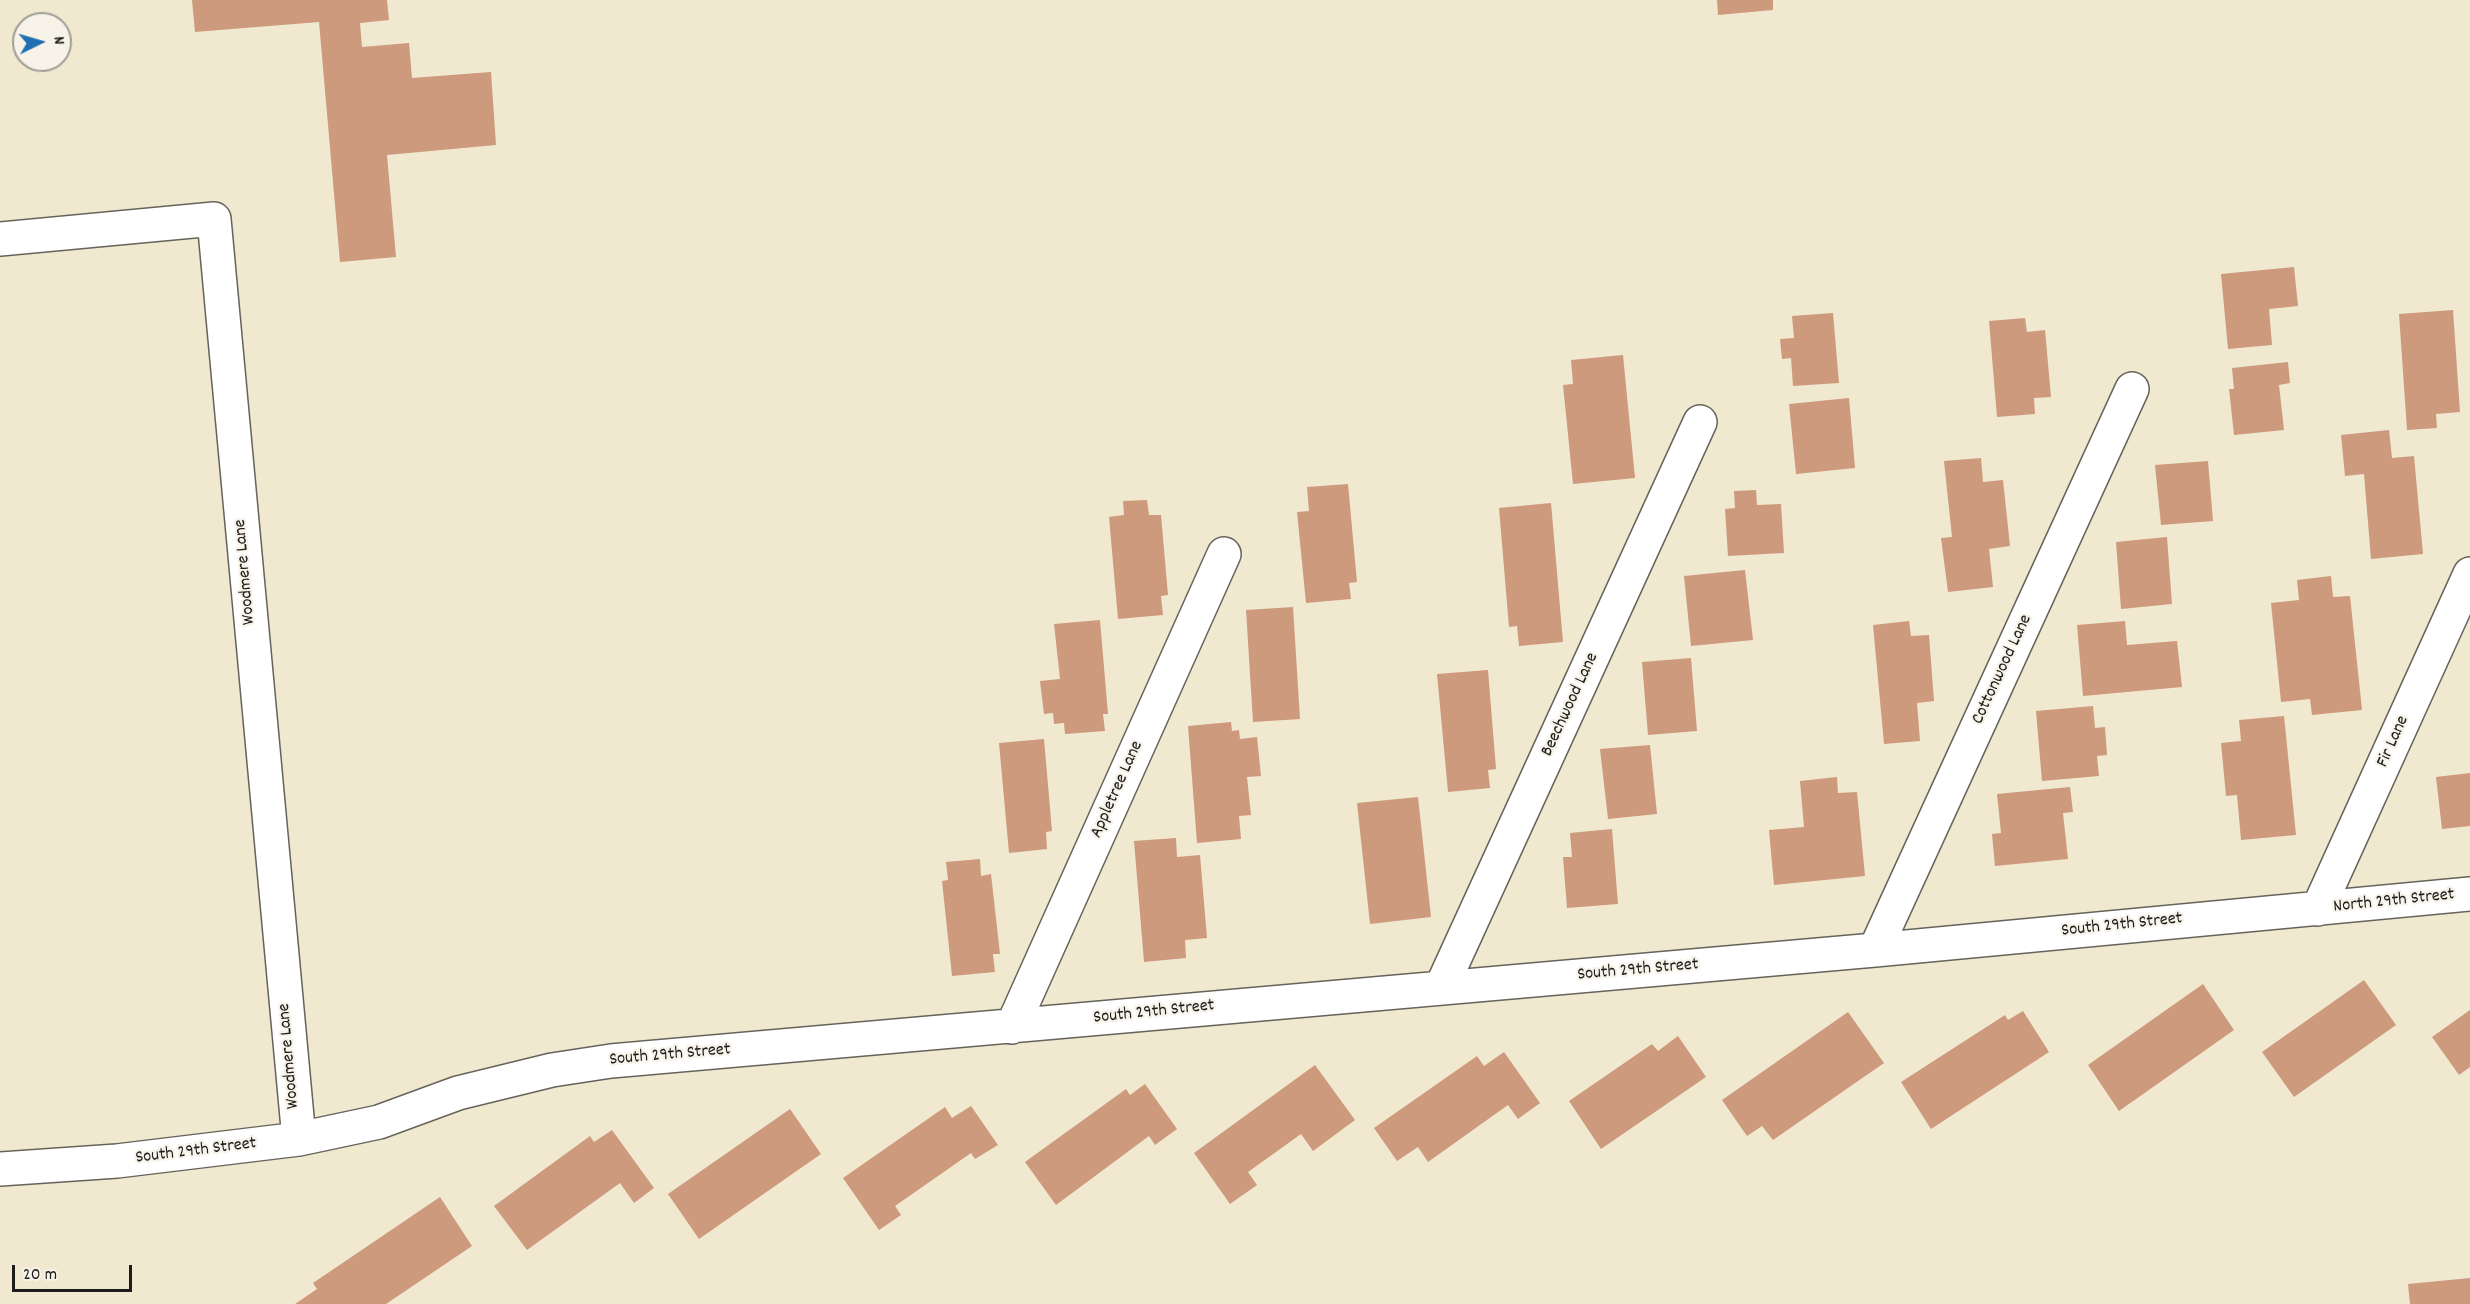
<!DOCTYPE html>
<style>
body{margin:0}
#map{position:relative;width:2470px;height:1304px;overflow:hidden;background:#f0e8cf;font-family:Dekko,sans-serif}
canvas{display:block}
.north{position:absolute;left:12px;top:12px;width:60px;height:60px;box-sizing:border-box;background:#f7f3e8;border:2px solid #9f9d96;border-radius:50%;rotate:85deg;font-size:16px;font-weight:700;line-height:24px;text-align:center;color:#1c1c1c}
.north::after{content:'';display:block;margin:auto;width:21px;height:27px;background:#1f6fb2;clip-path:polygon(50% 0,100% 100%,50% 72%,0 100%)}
.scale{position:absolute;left:12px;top:1265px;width:120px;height:27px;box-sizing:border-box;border:3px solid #1c1c1c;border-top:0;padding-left:8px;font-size:18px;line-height:21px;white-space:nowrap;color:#1c1c1c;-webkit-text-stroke:4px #f7f3e8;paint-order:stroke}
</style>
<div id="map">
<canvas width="2470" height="1304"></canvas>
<div class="north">N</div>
<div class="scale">20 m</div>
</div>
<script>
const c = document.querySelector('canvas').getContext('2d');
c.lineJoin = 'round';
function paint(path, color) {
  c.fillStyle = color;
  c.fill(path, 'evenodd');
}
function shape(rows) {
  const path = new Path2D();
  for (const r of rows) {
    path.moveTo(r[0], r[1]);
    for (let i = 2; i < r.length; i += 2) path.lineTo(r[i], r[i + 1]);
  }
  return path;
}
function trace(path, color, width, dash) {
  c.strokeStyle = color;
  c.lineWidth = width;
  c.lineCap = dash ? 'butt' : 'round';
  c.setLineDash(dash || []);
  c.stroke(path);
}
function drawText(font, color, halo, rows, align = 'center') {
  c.font = font + ' Dekko,sans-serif';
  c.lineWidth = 4.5;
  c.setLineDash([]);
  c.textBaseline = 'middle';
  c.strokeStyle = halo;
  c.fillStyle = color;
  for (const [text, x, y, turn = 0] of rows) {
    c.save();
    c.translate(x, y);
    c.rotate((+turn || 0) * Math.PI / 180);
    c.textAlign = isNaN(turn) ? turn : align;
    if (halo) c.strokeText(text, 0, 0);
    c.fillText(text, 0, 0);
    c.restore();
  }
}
const building = shape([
 [192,0,387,0,389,20,360,23,362,47,409,43,412,78,491,72,496,145,387,155,396,257,340,262,319,22,195,32],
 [1717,0,1773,0,1773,10,1718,15],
 [2294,267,2298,306,2269,309,2272,345,2228,349,2221,274],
 [2453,310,2460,412,2436,414,2437,428,2407,430,2399,314],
 [1833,313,1839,383,1793,386,1791,358,1782,359,1780,339,1794,338,1792,316],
 [2025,318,2027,332,2045,330,2051,397,2034,398,2035,414,1997,417,1989,321],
 [1623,355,1635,478,1573,484,1563,385,1573,384,1571,360],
 [2288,362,2290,383,2279,385,2284,430,2234,435,2229,389,2234,389,2232,368],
 [1849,398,1855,468,1796,474,1789,404],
 [2389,430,2392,458,2414,456,2423,554,2371,559,2364,474,2345,476,2341,435],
 [1981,458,1983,482,2003,480,2010,546,1989,549,1993,587,1948,592,1941,538,1952,537,1944,461],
 [2208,461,2213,521,2161,525,2155,465],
 [1348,484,1357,582,1349,583,1351,599,1306,603,1297,512,1309,511,1307,487],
 [1756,490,1757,505,1781,504,1784,553,1728,556,1725,509,1735,508,1734,491],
 [1147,500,1149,515,1161,515,1168,595,1161,596,1163,615,1118,619,1109,517,1124,515,1123,501],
 [1551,503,1563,642,1519,646,1517,626,1509,627,1499,508],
 [2167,537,2172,604,2121,609,2116,542],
 [1745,570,1753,640,1691,646,1684,576],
 [2331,576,2333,597,2350,596,2362,710,2312,715,2310,699,2281,702,2271,603,2299,600,2297,580],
 [1293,607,1300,719,1253,722,1246,610],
 [1100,620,1108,714,1103,714,1105,731,1065,734,1064,723,1054,724,1053,713,1044,714,1040,681,1060,679,1054,624],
 [1909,621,1911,636,1929,635,1934,701,1917,703,1920,741,1884,744,1873,625],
 [2125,621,2127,645,2177,641,2182,687,2083,696,2077,625],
 [1691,658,1697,731,1648,735,1642,662],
 [1488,670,1496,769,1488,770,1490,788,1448,792,1437,674],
 [2093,706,2095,728,2105,727,2107,755,2097,756,2099,776,2042,781,2036,711],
 [2284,716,2296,835,2241,840,2237,795,2226,796,2221,743,2241,741,2239,720],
 [1231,722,1232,731,1239,730,1240,739,1257,737,1261,776,1247,777,1251,815,1239,816,1241,839,1197,843,1188,726],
 [1044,739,1052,831,1046,832,1047,849,1009,853,999,743],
 [1650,745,1657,814,1608,819,1600,749],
 [2470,773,2470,826,2442,829,2436,777],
 [1837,777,1838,793,1857,792,1865,876,1774,885,1769,830,1804,827,1800,781],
 [2070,787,2073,812,2063,813,2068,859,1995,866,1992,834,2001,833,1997,794],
 [1418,797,1431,917,1370,924,1357,803],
 [1612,829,1618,904,1567,908,1563,857,1572,857,1570,833],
 [1176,838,1177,857,1200,855,1207,938,1185,940,1186,958,1144,962,1134,841],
 [980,859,981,876,991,874,1000,954,993,954,995,972,952,976,942,881,948,880,946,862],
 [2364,980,2396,1025,2294,1097,2262,1052],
 [2203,984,2234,1030,2119,1111,2088,1065],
 [2470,1010,2470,1067,2459,1075,2432,1037],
 [2023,1011,2049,1052,1931,1129,1901,1082,2005,1015,2008,1020],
 [1848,1012,1884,1063,1773,1140,1762,1126,1747,1136,1722,1100],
 [1678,1036,1706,1077,1601,1149,1569,1101,1652,1044,1658,1051],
 [1504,1052,1540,1103,1518,1119,1508,1105,1428,1162,1418,1147,1397,1161,1374,1128,1477,1056,1484,1066],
 [1315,1065,1355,1120,1313,1151,1301,1134,1248,1172,1257,1185,1230,1204,1194,1153],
 [1145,1084,1177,1129,1155,1145,1149,1136,1056,1205,1025,1162,1126,1089,1130,1095],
 [971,1106,998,1145,975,1159,971,1153,895,1206,901,1215,879,1230,843,1178,945,1107,952,1118],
 [790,1109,821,1154,699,1239,668,1194],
 [612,1130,654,1188,634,1203,620,1183,527,1250,494,1206,590,1136,594,1142],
 [440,1197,472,1246,386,1304,295,1304,317,1289,313,1283],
 [2470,1278,2470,1304,2410,1304,2408,1284]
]);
const minor = shape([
 [0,239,214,219,299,1139],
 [2318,909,2470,574],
 [1875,950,2132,389],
 [1441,988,1700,422],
 [1012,1027,1224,554],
 [0,1169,117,1161,299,1139,379,1122,458,1093,552,1070,611,1061,1875,950,2470,894]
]);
const streetNames = [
 ["Woodmere Lane",246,572,-95],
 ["Cottonwood Lane",2003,670,-65],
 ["Beechwood Lane",1571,705,-65],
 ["Fir Lane",2394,742,-66],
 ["Appletree Lane",1118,790,-66],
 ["North 29th Street",2394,902,-6],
 ["South 29th Street",2122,926,-6],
 ["South 29th Street",1638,971,-5],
 ["South 29th Street",1154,1013,-6],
 ["Woodmere Lane",290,1056,-95],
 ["South 29th Street",670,1056,-5],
 ["South 29th Street",196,1152,-7]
];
paint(building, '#cd9a7e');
trace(minor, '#66635b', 36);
trace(minor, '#fff', 33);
drawText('18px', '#1c1c1c', '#f7f3e8', streetNames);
</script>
